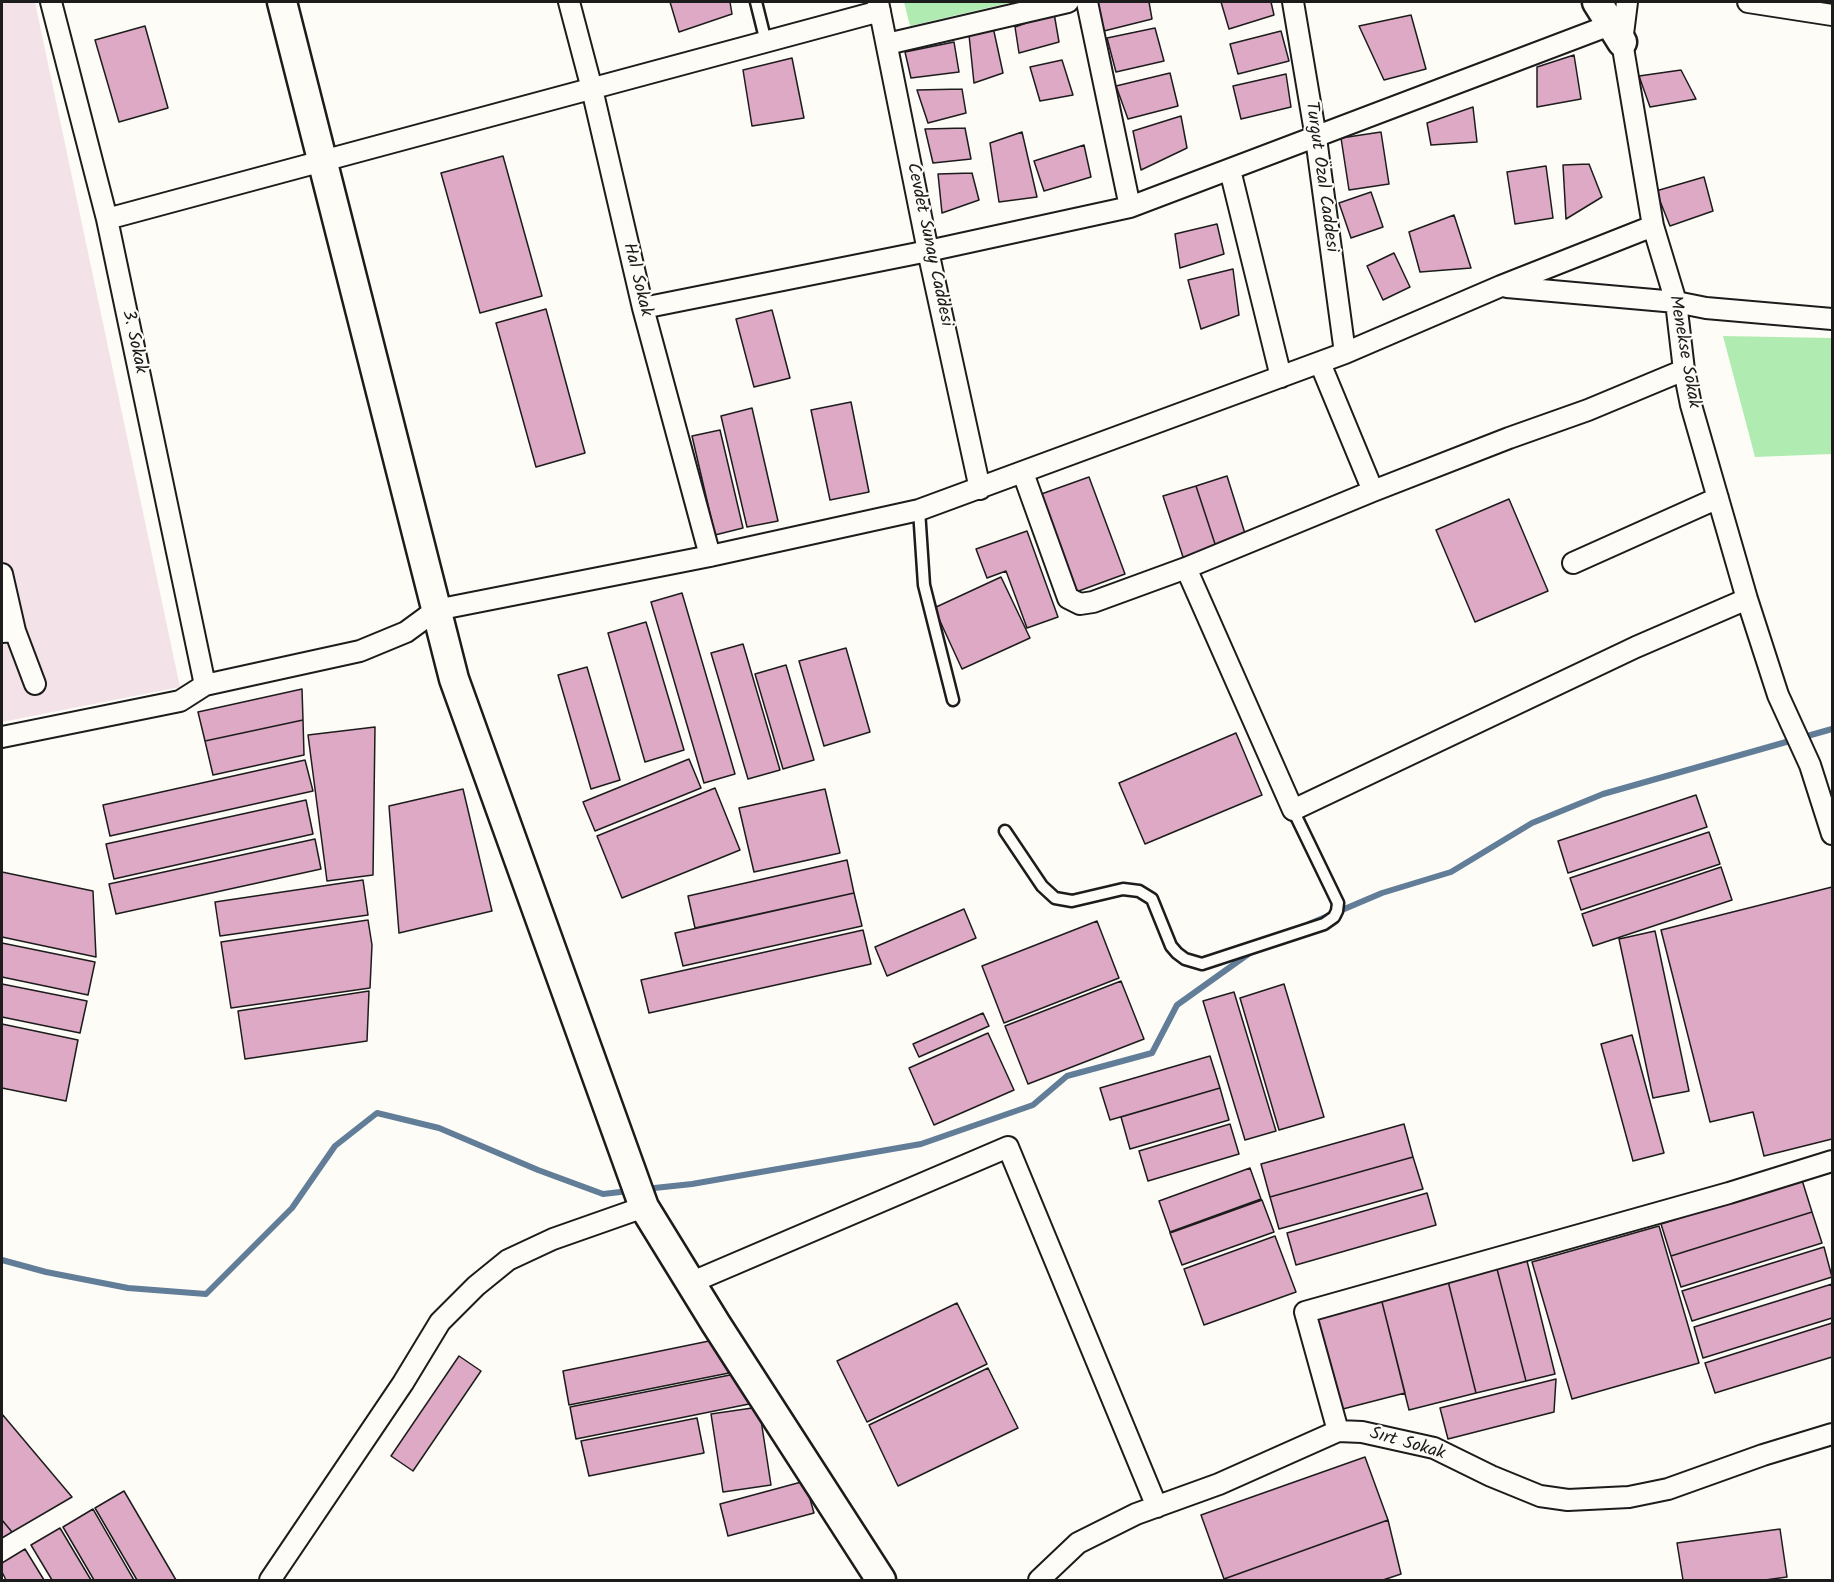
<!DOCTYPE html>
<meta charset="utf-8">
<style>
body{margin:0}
#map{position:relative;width:1834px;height:1582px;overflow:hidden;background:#fdfcf7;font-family:Kalam,sans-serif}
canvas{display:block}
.frame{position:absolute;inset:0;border:3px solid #1c1c1c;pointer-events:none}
</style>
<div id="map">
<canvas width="1834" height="1582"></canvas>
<div class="frame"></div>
</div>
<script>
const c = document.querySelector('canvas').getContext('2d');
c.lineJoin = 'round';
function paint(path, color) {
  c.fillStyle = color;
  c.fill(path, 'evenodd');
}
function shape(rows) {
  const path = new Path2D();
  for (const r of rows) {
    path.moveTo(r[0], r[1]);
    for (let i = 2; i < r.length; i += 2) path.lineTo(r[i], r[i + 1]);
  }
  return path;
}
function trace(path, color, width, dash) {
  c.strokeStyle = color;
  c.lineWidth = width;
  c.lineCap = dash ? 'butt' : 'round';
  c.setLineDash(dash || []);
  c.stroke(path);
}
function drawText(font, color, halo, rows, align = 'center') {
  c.font = font + ' Kalam,sans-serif';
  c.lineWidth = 4.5;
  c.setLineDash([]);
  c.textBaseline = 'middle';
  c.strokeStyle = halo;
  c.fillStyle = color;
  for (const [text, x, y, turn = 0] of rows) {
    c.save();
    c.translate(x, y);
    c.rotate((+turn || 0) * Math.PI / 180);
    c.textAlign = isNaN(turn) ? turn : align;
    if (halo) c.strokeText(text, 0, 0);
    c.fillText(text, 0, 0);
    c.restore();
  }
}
const built = shape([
 [2,2,35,2,180,687,2,722]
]);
const green = shape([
 [904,2,1013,2,910,26],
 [1723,336,1832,338,1832,454,1755,457]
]);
const stream = shape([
 [1309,924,1382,893,1451,872,1532,823,1603,794,1832,729],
 [645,1189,692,1184,921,1144,1033,1105,1067,1076,1152,1053,1177,1005,1254,950],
 [2,1260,46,1272,128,1288,206,1294,292,1208,335,1146,377,1113,439,1128,538,1170,603,1194,629,1191]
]);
const building = shape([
 [670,2,730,2,732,14,679,32,670,2],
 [1097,2,1149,2,1152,19,1104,31,1097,2],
 [1221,2,1271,2,1274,15,1229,29,1221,2],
 [1054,13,1059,42,1019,53,1015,27,1054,13],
 [1411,15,1426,69,1384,80,1359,26,1411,15],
 [145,26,168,108,119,122,95,40,145,26],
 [993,27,1003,73,974,83,969,35,993,27],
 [1155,28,1164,61,1116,72,1107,38,1155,28],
 [1281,31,1289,61,1238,74,1230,44,1281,31],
 [954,42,959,72,911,78,905,52,954,42],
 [1574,55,1581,99,1537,107,1537,67,1574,55],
 [792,58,804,118,752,126,743,70,792,58],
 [1062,60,1073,95,1040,101,1030,67,1062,60],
 [1681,70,1696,99,1650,107,1639,76,1681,70],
 [1170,73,1178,106,1128,119,1116,86,1170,73],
 [1286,74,1291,107,1241,119,1233,86,1286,74],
 [962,89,966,113,928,123,917,90,962,89],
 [1473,107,1477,142,1431,145,1427,123,1473,107],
 [1181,116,1187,148,1141,170,1133,131,1181,116],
 [965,128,971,159,933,163,925,129,965,128],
 [1022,132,1037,197,999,202,990,143,1022,132],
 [1381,132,1389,184,1349,190,1341,138,1381,132],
 [1084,145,1091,177,1044,191,1034,161,1084,145],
 [503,156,542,296,480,313,441,173,503,156],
 [1589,164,1602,197,1566,219,1563,165,1589,164],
 [1546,166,1553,218,1515,224,1507,172,1546,166],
 [972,173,979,200,942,213,938,174,972,173],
 [1704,177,1713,211,1670,226,1656,191,1704,177],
 [1371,192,1383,227,1351,238,1339,203,1371,192],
 [1454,215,1471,268,1420,272,1409,232,1454,215],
 [1217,224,1224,254,1180,268,1175,234,1217,224],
 [1394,253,1410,287,1383,300,1367,266,1394,253],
 [1233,269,1239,315,1201,329,1188,280,1233,269],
 [546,309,585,453,536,467,496,323,546,309],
 [772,310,790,378,754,387,736,319,772,310],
 [851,402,869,492,830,500,811,410,851,402],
 [752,408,778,521,747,527,721,416,752,408],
 [720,430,743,528,715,535,692,436,720,430],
 [1227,476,1247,540,1217,550,1196,486,1227,476],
 [1089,477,1125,574,1076,592,1033,497,1089,477],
 [1196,486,1217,550,1184,560,1163,496,1196,486],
 [1509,499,1548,591,1475,622,1436,530,1509,499],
 [1027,531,1058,617,1027,628,1006,571,987,578,976,549,1027,531],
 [1001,577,1030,638,962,669,934,608,1001,577],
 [682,593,735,774,704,783,651,602,682,593],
 [646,622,684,750,645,762,608,633,646,622],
 [743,644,780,770,748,779,711,653,743,644],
 [846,648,870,732,824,746,799,661,846,648],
 [786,665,814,760,783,769,755,674,786,665],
 [587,667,620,780,591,789,558,675,587,667],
 [302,689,303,720,205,741,198,712,302,689],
 [303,720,304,755,213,775,205,741,303,720],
 [375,727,373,875,327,881,308,735,375,727],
 [1236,733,1262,795,1145,844,1119,783,1236,733],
 [689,759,701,788,595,831,583,802,689,759],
 [305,760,313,791,110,836,103,805,305,760],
 [715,788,740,850,622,898,597,836,715,788],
 [463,789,492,911,399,933,389,806,463,789],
 [825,789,840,853,754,872,739,808,825,789],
 [1696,795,1707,827,1568,873,1558,841,1696,795],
 [306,800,313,834,114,879,106,844,306,800],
 [1709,832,1720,864,1581,910,1570,878,1709,832],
 [315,839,321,869,116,914,109,884,315,839],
 [847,860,854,893,695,928,688,896,847,860],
 [1721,867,1732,900,1593,946,1582,914,1721,867],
 [2,872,93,891,96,957,2,937,2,872],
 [363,880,368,915,220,936,215,902,363,880],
 [1832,887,1832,1139,1764,1156,1753,1112,1710,1122,1661,930,1832,887],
 [854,893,862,926,683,966,675,933,854,893],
 [964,909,976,938,887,976,875,947,964,909],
 [368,920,372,945,370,988,231,1008,221,942,368,920],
 [1097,921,1119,978,1004,1023,982,966,1097,921],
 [863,930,871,964,649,1013,641,980,863,930],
 [1655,931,1689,1091,1653,1098,1619,939,1655,931],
 [2,943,95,962,88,995,2,977,2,943],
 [1121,981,1144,1039,1028,1084,1005,1026,1121,981],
 [2,984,87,1001,80,1033,2,1017,2,984],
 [1284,984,1324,1117,1279,1130,1240,998,1284,984],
 [369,991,367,1041,245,1059,238,1011,369,991],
 [1234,992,1276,1131,1245,1140,1203,1001,1234,992],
 [983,1013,989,1026,919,1057,913,1044,983,1013],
 [2,1024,78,1040,66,1101,2,1088,2,1024],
 [988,1033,1014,1090,934,1125,909,1068,988,1033],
 [1632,1035,1664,1153,1633,1161,1601,1044,1632,1035],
 [1210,1056,1220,1088,1110,1120,1100,1088,1210,1056],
 [1220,1088,1229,1120,1130,1149,1121,1117,1220,1088],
 [1230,1124,1239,1154,1148,1181,1139,1151,1230,1124],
 [1404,1124,1413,1157,1270,1197,1261,1164,1404,1124],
 [1413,1157,1423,1189,1279,1229,1270,1197,1413,1157],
 [1250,1168,1261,1199,1170,1232,1159,1201,1250,1168],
 [1802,1180,1812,1212,1671,1256,1661,1224,1802,1180],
 [1427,1193,1436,1225,1296,1265,1287,1233,1427,1193],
 [1262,1200,1274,1232,1182,1265,1170,1233,1262,1200],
 [1812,1212,1822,1243,1681,1287,1671,1256,1812,1212],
 [1659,1226,1699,1363,1572,1399,1532,1262,1659,1226],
 [1275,1236,1296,1292,1204,1325,1184,1269,1275,1236],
 [1824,1247,1832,1277,1692,1321,1682,1291,1824,1247],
 [1527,1261,1555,1374,1526,1381,1497,1269,1527,1261],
 [1497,1269,1526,1381,1476,1393,1448,1281,1497,1269],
 [1448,1281,1476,1393,1409,1410,1381,1298,1448,1281],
 [1832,1284,1832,1318,1703,1358,1694,1327,1832,1284],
 [1381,1298,1405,1393,1339,1410,1315,1315,1381,1298],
 [957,1303,987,1364,867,1422,837,1361,957,1303],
 [1832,1323,1832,1357,1715,1393,1705,1363,1832,1323],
 [709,1341,729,1373,569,1405,563,1371,709,1341],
 [459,1356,481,1371,413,1471,391,1456,459,1356],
 [988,1368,1018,1428,898,1486,869,1425,988,1368],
 [735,1374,754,1403,576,1439,570,1407,735,1374],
 [1556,1379,1554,1412,1448,1439,1440,1408,1556,1379],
 [759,1407,771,1485,723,1492,711,1414,759,1407],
 [2,1414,72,1497,12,1532,2,1520,2,1414],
 [697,1418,704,1453,589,1476,581,1441,697,1418],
 [1365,1457,1388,1520,1224,1579,1201,1515,1365,1457],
 [805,1481,814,1513,728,1536,720,1504,805,1481],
 [124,1491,176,1580,137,1580,95,1508,124,1491],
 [93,1509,134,1580,94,1580,63,1527,93,1509],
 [2,1520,12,1532,2,1538,2,1520],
 [1388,1520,1401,1574,1383,1580,1225,1580,1224,1579,1388,1520],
 [60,1528,91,1580,52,1580,31,1545,60,1528],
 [1780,1529,1787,1577,1765,1580,1683,1580,1677,1543,1780,1529],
 [25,1549,44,1580,6,1580,2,1572,2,1563,25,1549]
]);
const lane = shape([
 [756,2,766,42],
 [919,510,924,585,953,700],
 [1005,831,1042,886,1055,898,1072,901,1123,889,1139,891,1152,899,1171,946,1177,953,1185,959,1202,964,1324,924,1334,917,1337,911,1338,903,1293,810]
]);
const street = shape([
 [51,2,107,219,205,685],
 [569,2,592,89,643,308,710,556],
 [878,2,928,251,980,489],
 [1087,2,1130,207],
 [1293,2,1316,138,1345,353],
 [1627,2,1622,42,1653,226,1676,302,1684,370,1691,405,1747,599,1778,695,1810,765,1832,834],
 [1748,2,1832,15],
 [887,44,1068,2],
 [1230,170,1281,377],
 [107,219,880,11],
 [1507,287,1676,302,1706,308,1832,319],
 [643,308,928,251,1130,207,1610,25],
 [1320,363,1373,491],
 [1023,473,1068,598,1080,604,1093,602,1186,568,1373,491,1509,438,1588,410,1684,370],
 [1573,563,1718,498],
 [1186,568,1293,810,1636,647,1747,599],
 [2,574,15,631,2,632],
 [15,631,35,684],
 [2,737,180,701,205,685,360,651,406,632,436,610,710,556,919,510,1345,353,1501,286,1653,226],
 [690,1283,1008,1147,1157,1507],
 [1338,1431,1305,1312,1729,1193,1832,1161],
 [270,1580,403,1383,440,1322,476,1286,508,1260,553,1239,644,1207],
 [1039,1580,1078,1543,1136,1514,1219,1484,1338,1431,1362,1432,1434,1448,1491,1476,1540,1496,1568,1500,1629,1497,1668,1489,1763,1455,1832,1434]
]);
const secondary = shape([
 [282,2,454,679,644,1207,716,1324,881,1580],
 [1597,2,1622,42]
]);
const streetNames = [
 ["Turgut Özal Caddesi",1320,177,82],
 ["Cevdet Sunay Caddesi",928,245,78],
 ["Hal Sokak",636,280,76],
 ["3. Sokak",133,342,78],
 ["Menekse Sokak",1683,352,80],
 ["Sırt Sokak",1407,1445,16]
];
paint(built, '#f3e3e8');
paint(green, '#b0ecb1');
trace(stream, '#617d97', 6);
paint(building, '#dda9c4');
trace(building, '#1c1c1c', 1.5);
trace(lane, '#1c1c1c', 15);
trace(street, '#1c1c1c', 24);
trace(secondary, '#1c1c1c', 33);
trace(lane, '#fdfcf7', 10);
trace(street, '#fdfcf7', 20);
trace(secondary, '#fdfcf7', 28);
drawText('18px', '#1c1c1c', '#fdfcf7', streetNames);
</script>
